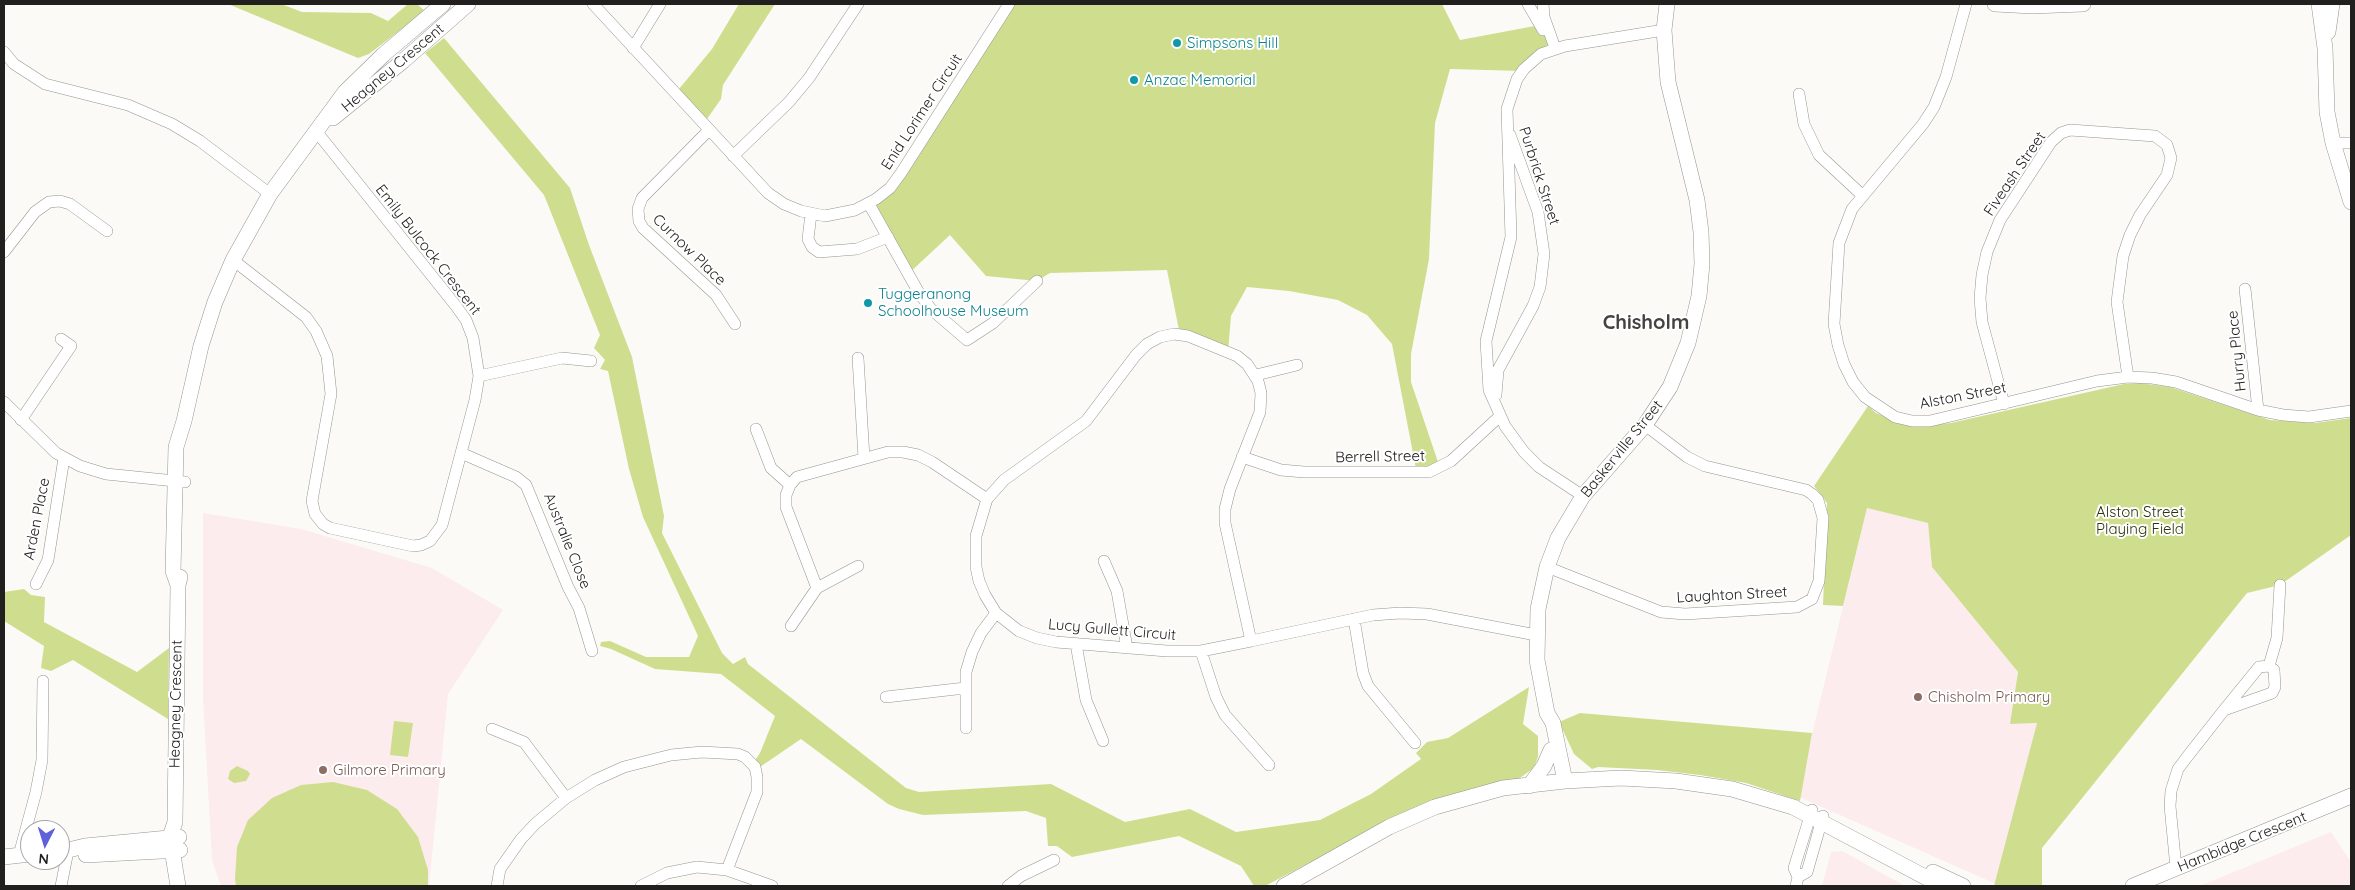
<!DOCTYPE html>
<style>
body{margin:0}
#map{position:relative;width:2355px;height:890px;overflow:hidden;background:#fcfaf6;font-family:Quicksand,sans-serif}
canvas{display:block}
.frame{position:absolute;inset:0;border:5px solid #21201f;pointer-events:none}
.north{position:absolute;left:20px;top:820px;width:50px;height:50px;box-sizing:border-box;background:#fff;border:1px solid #a6a6a5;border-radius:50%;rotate:185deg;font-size:14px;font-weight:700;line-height:20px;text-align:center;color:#21201f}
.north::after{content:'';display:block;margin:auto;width:18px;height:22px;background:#5f61d9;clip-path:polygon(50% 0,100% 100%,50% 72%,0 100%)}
</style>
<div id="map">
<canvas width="2355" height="890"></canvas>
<div class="frame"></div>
<div class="north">N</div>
</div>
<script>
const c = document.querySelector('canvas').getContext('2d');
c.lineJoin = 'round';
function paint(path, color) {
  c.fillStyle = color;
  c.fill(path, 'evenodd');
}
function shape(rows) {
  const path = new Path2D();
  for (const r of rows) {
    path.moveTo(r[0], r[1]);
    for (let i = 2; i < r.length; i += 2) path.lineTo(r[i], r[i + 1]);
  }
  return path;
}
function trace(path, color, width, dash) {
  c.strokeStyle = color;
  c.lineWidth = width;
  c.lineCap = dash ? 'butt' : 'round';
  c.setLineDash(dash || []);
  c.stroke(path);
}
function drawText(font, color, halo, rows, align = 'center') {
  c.font = font + ' Quicksand,sans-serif';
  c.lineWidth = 4;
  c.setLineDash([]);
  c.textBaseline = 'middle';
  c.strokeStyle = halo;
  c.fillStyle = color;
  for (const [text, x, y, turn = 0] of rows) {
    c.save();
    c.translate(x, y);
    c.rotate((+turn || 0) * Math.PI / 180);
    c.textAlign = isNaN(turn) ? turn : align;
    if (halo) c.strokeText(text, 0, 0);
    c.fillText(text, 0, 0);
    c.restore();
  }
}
const education = shape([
 [1867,508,1928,523,1932,567,2018,672,2011,724,2037,723,1996,884,1797,796],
 [203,513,301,529,432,568,503,610,448,694,429,886,221,886,212,860,203,697],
 [2331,832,2351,862,2351,886,2200,886],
 [1842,851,1905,886,1822,886,1831,852]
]);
const green = shape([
 [228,4,281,4,302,12,371,13,388,21,408,4,417,4,425,11,369,54,358,58],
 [739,4,775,4,723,85,721,99,707,119,679,89,712,49],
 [1009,4,1442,4,1460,40,1540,25,1555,48,1522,71,1450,69,1435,123,1429,259,1411,354,1411,382,1440,468,1417,474,1392,344,1367,315,1338,300,1289,291,1247,287,1231,316,1228,352,1180,335,1167,270,1050,273,1037,281,986,276,950,235,908,274,869,204,890,188],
 [444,38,570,188,589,245,632,357,664,516,662,533,722,653,733,664,745,657,748,664,906,788,919,792,1051,784,1125,822,1190,809,1236,832,1320,820,1371,794,1421,759,1416,753,1427,742,1448,738,1529,687,1523,724,1538,736,1538,757,1534,768,1517,780,1345,844,1265,886,1254,886,1241,866,1179,836,1072,857,1057,846,1048,846,1046,818,1026,811,923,815,899,809,888,804,801,739,757,769,754,762,760,753,775,716,721,674,655,669,611,649,600,646,601,642,610,641,646,657,689,657,698,636,643,517,629,469,608,371,600,369,605,360,594,348,600,335,544,195,425,53],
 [2140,383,2170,387,2270,420,2315,423,2351,418,2351,535,2280,585,2247,593,2042,848,2042,886,1994,886,2037,723,2010,724,2018,672,1932,567,1928,523,1867,508,1843,606,1823,605,1827,503,1814,486,1868,406,1876,413,1898,422,1924,426,1951,423,2124,384],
 [24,589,31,595,45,597,44,622,137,672,169,648,168,719,73,660,51,671,41,668,44,646,4,621,4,592],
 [1580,713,1812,733,1800,801,1746,783,1700,775,1657,770,1598,767,1592,769,1574,754,1559,722],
 [394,721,413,723,408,757,390,755],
 [237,766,248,771,250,774,246,781,234,783,228,779,230,771],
 [333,782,367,790,397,809,418,837,428,870,428,886,236,886,235,879,237,847,248,820,272,798,301,785]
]);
const street = shape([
 [593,4,768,193,784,204,801,211,825,216,855,210,876,199,890,188,901,173,1009,4],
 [1528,4,1543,30],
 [1543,4,1544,17,1555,48],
 [1966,4,1946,77,1934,107,1923,124,1852,209,1839,243,1834,324,1838,345,1844,364,1853,382,1865,397,1895,417,1912,421,1930,421,2097,381,2128,377,2152,378,2176,382,2258,410,2283,415,2309,417,2351,411],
 [633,48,660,4],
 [4,52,14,64,45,84,128,105,172,124,200,141,270,194],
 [1799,94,1804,124,1819,155,1862,195],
 [709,130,642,198,638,209,639,221,643,228,716,295,735,324],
 [2333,143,2351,143],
 [733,156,789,102,809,78,858,4],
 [869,204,919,293,931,309,967,340,993,323,1037,281],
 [811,214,808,239,812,247,819,252,857,249,888,237],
 [4,252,35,212,49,202,60,201,70,204,107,231],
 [233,260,306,317,316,331,327,356,331,394,312,501,315,514,323,524,330,528,413,546,421,545,430,541,442,525,475,400,479,376,473,338,466,320,456,306,316,131],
 [2245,289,2258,410],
 [858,358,864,458],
 [1256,375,1297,365],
 [479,376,562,358,591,361],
 [1496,395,1498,370,1533,306,1540,287,1544,254,1538,212,1510,135],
 [4,402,56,453,80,466,106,474,185,482],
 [2004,404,1982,322,1980,298,1982,275,1987,252,2000,220,2051,142,2061,133,2070,130,2155,136,2167,145,2171,158,2167,175,2140,215,2130,235,2123,256,2117,302,2128,377],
 [21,420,71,346,61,339],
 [756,429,771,468,790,485],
 [461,453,516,477,526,485,568,587,579,608,592,651],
 [1242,457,1281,470,1304,472,1429,472,1451,461,1500,416],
 [1583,496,1539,467,1524,452,1505,426,1489,390,1486,341,1511,237,1507,109,1517,79,1524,69,1541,54,1565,46,1664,30],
 [1104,561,1117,591,1127,648],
 [1547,567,1661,612,1685,614,1797,607,1812,599,1819,581,1823,518,1818,500,1812,494,1806,490,1705,466,1687,457,1645,425],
 [36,584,48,560,64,458],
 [817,588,786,507,786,495,790,485,797,477,888,452,903,452,918,455,932,462,987,499],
 [1354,619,1363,673,1368,686,1415,743],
 [791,626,817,588,858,566],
 [1251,641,1201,651,1167,651,1056,642,1037,638,1019,631,996,613,985,595,979,581,976,567,976,536,987,499,1004,480,1086,421,1136,355,1147,344,1160,337,1174,334,1188,336,1237,356,1247,364,1258,381,1261,393,1260,412,1230,489,1225,509,1225,523,1251,641,1373,615,1400,613,1427,614,1536,635],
 [1076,644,1086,700,1103,741],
 [1201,651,1216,697,1225,715,1269,765],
 [2269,666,2277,638,2280,585],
 [886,697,965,688],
 [966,728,966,672,972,652,981,633,996,613],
 [492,729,524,742,566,798],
 [19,855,36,792,42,760,43,681],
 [2176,868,2170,806,2171,791,2178,769,2187,757,2224,710,2259,667,2269,666,2274,670,2275,687,2272,693,2224,710],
 [1798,877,1807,872,1823,816],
 [61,886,68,851],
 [497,886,500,869,521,839,535,824,566,798,595,780,624,767,671,755,702,752,738,754,745,757,755,767,757,777,757,792,727,870],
 [641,886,667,873,697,867,727,870,772,886],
 [1008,886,1021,876,1054,860],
 [1796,886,1798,877,1794,868,1812,810]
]);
const secondary = shape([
 [1995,4,2032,6,2083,4],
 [2319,4,2325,48,2327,112,2333,143,2351,202],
 [2328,32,2332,4],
 [333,118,403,61,468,4],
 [178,585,173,571,176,447,184,421,201,346,215,302,233,260,270,194,345,92,383,55,443,4],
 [1565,781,1553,723,1547,713,1537,660,1538,609,1547,567,1558,538,1583,496,1645,425,1670,387,1688,343,1699,296,1702,264,1701,232,1697,200,1668,82,1664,30,1667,4],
 [1529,786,1544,766,1551,750],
 [60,852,85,846,179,837],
 [86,855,180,850],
 [4,857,30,854],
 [1933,872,1963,886],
 [178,886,170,837,175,822,178,585,180,577],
 [1284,886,1389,827,1435,807,1503,788,1565,781,1621,778,1676,781,1732,789,1793,807,1942,886],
 [2133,886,2351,796]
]);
const markers = [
 [1177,43,5,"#0f9aa8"],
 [1134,80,5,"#0f9aa8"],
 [868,303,5,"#0f9aa8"],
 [1918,697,5,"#8d6e63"],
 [323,770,5,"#8d6e63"]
];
const cultureNames = [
 ["Simpsons Hill",1187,43],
 ["Anzac Memorial",1144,80],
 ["Tuggeranong",878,294],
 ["Schoolhouse Museum",878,311]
];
const streetNames = [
 ["Heagney Crescent",393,68,-40],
 ["Enid Lorimer Circuit",922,112,-57],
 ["Fiveash Street",2015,174,-56],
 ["Purbrick Street",1539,176,72],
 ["Emily Bulcock Crescent",428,250,52],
 ["Curnow Place",689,250,44],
 ["Hurry Place",2237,351,-96],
 ["Alston Street",1963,396,-11],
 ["Baskerville Street",1622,449,-51],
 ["Berrell Street",1380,457,-1],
 ["Arden Place",37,519,-79],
 ["Australie Close",567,541,68],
 ["Laughton Street",1732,595,-3],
 ["Lucy Gullett Circuit",1112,630,5],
 ["Heagney Crescent",176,704,-89],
 ["Hambidge Crescent",2242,842,-22]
];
const parkNames = [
 ["Alston Street",2140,512],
 ["Playing Field",2140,529]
];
const educationNames = [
 ["Chisholm Primary",1928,697],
 ["Gilmore Primary",333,770]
];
const districtNames = [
 ["Chisholm",1646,323]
];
paint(education, '#fceced');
paint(green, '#cfde8e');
trace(street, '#969491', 12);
trace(secondary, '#969491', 16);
trace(street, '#fff', 11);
trace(secondary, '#fff', 15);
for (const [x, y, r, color] of markers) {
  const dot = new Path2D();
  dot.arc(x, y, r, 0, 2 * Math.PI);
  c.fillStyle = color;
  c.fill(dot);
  trace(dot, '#fff', 2);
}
drawText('15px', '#0d838f', '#fff', cultureNames, 'left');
drawText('15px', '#21201f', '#fff', streetNames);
drawText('15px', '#2d320b', '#fff', parkNames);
drawText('15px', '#785e54', '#fff', educationNames, 'left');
drawText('bold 20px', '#444340', '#fff', districtNames);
</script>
